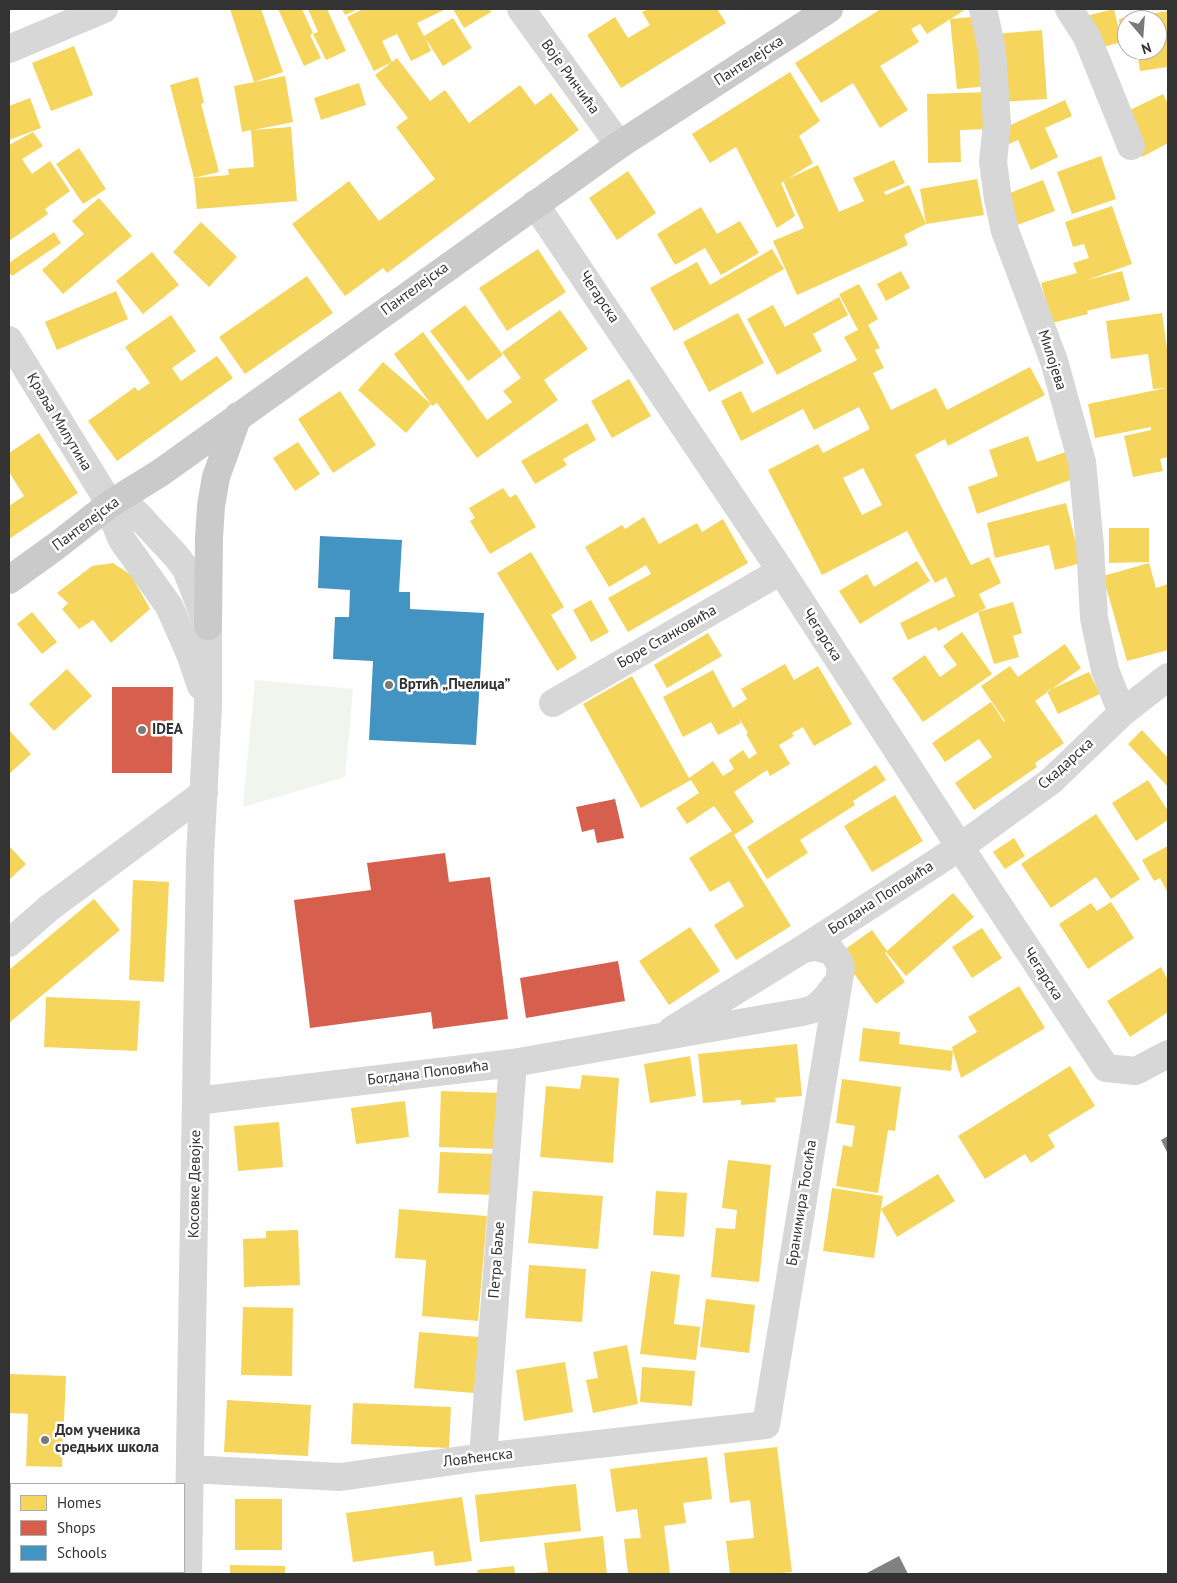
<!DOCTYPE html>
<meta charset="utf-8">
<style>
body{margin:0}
#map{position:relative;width:1177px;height:1583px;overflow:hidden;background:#fff;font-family:"PT Sans",sans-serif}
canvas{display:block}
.frame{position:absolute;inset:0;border:10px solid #333;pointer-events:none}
.legend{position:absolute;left:10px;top:1483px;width:175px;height:90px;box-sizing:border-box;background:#fff;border:1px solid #adadad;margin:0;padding:6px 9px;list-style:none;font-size:15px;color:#333}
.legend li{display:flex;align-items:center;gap:10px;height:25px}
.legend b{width:25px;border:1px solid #adadad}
.north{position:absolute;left:1117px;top:10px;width:50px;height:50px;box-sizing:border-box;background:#fff;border:1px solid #adadad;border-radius:50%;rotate:162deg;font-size:14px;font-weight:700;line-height:20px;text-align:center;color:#333}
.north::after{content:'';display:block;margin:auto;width:18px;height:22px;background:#7a7a7a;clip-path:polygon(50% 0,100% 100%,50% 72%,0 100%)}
</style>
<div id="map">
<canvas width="1177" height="1583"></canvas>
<div class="frame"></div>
<ul class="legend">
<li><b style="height:14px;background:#f6d55c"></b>Homes</li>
<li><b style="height:14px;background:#d6604d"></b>Shops</li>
<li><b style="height:14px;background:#4393c3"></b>Schools</li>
</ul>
<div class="north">N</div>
</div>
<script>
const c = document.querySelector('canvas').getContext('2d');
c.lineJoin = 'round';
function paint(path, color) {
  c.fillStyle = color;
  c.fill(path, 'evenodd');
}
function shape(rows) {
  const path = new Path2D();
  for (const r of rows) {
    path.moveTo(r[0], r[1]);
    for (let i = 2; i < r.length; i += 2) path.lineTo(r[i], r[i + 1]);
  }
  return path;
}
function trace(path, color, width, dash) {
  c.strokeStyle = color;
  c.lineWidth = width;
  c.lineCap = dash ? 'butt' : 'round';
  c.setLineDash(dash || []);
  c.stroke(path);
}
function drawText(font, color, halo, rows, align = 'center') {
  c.font = font + ' "PT Sans",sans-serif';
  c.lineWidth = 5;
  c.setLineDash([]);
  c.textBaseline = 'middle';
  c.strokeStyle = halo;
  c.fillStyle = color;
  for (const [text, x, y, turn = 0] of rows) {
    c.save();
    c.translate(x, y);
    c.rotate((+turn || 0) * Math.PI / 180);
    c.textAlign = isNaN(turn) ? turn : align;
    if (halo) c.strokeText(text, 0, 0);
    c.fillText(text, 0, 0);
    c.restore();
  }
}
const green = shape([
 [255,680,353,689,345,777,243,807]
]);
const homes = shape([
 [230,9,261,9,283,72,254,82],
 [278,9,302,9,313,33,310,35,321,58,304,66],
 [308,9,327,9,346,51,326,60,313,34,318,32],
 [342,9,359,9,345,15],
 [363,9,446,9,417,23,424,36,453,18,472,48,443,66,426,39,431,51,411,61,397,34,382,41,392,62,397,58,430,101,445,90,469,123,520,85,535,105,551,93,579,130,387,273,383,268,345,296,292,224,349,181,379,221,435,179,396,127,408,118,375,75,392,62,374,71,347,17],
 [453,9,490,9,491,12,464,28],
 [648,9,717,9,726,23,621,88,587,35,615,17,628,38,650,25,642,12],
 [881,9,966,9,927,34,920,24,911,29,919,42,880,66,908,110,880,128,853,83,821,103,795,63],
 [1114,9,1122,42,1119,19,1168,11,1168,67,1140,71,1137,50,1157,50,1157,20,1127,20,1127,41,1098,48,1090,15],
 [982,16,988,86,957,89,950,19],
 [1042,30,1047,99,1002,102,996,34],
 [74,46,93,95,51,111,32,63],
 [790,72,820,121,799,136,813,163,781,183,795,216,777,228,736,147,710,163,692,134],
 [285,76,293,122,253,130,291,127,297,201,197,209,194,178,170,85,198,77,204,103,201,104,219,172,194,178,229,175,228,169,254,167,251,130,242,132,234,86],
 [359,83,366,105,321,120,314,98],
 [988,92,989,129,960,130,961,162,928,163,927,94],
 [1163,94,1168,104,1168,143,1142,157,1120,115],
 [30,98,41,128,9,140,9,106],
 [1065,100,1072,116,1045,128,1058,157,1031,170,1018,140,1009,144,1002,129],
 [33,132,43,146,22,159,32,174,50,161,70,191,45,209,48,214,9,241,9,145],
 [79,148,106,189,83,204,56,164],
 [1101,156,1116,199,1072,214,1057,172],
 [894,160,905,183,884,192,886,195,909,185,926,224,920,189,977,179,984,215,926,224,904,235,908,245,797,295,773,241,804,228,783,181,818,165,839,212,864,201,853,178],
 [628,171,656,213,617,240,589,198],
 [1043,180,1055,211,1012,227,1000,197],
 [99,198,132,236,63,294,42,270,84,234,72,221],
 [1112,206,1132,264,1087,280,1122,271,1130,300,1087,311,1088,314,1052,323,1041,283,1077,273,1073,263,1089,258,1084,244,1073,247,1065,222],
 [701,207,717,234,740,221,759,253,721,275,705,248,675,265,657,234],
 [201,222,237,257,209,287,173,252],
 [54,232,61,243,12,276,9,272,9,263],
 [538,249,566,292,507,331,479,288],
 [772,249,784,269,674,331,650,288,697,262,710,285],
 [152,252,179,285,143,314,116,281],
 [901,271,910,288,886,301,877,284],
 [307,276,333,313,245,374,219,337],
 [859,284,878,319,868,325,880,348,875,350,884,368,873,373,891,410,936,388,947,410,1030,367,1045,395,948,446,945,439,915,455,971,565,989,557,1001,583,979,594,986,608,938,631,936,627,908,640,900,623,955,596,946,577,935,583,907,531,822,575,768,470,818,444,823,453,870,429,859,407,814,430,803,409,741,441,721,401,741,391,752,413,857,360,844,337,858,330,839,294],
 [863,468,882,505,862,515,843,478],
 [116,291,128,319,57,350,45,322],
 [839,297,848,315,813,334,822,351,777,375,747,319,773,305,785,327],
 [465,305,503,355,468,381,430,331],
 [560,310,588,349,544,380,558,400,477,458,437,403,432,406,431,404,406,433,358,390,383,362,431,404,394,354,423,332,487,420,512,402,503,391,521,378,502,352],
 [738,313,764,363,709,392,683,342],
 [1162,313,1168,355,1168,457,1160,459,1163,471,1133,477,1124,436,1151,430,1151,427,1095,438,1088,404,1166,388,1153,389,1148,354,1111,359,1106,321],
 [171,315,196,351,172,368,181,381,217,356,233,378,117,461,88,421,135,387,138,391,150,383,125,347],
 [629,379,651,416,612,438,591,401],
 [340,391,376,445,333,473,298,419],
 [587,423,596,440,563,459,567,465,535,484,521,461],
 [39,433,78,493,9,539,9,506,24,496,9,472,9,453],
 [1028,436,1037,462,1066,452,1076,478,977,514,968,487,998,476,989,450],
 [298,442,320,474,295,491,273,458],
 [503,488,510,498,516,494,536,527,490,554,470,521,475,518,469,508],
 [1066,503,1081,563,1055,570,1049,545,995,558,987,523],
 [644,517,659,544,697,523,702,532,723,519,748,563,628,632,608,598,651,574,646,565,609,587,585,547,622,525,625,529],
 [1109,528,1149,528,1149,562,1109,563],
 [531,552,564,607,551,615,577,658,557,671,497,573],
 [917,561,930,581,860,624,839,591,867,574,874,587],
 [113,563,131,575,150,609,111,643,93,620,79,629,62,609,68,603,57,593,92,566],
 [1149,563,1156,588,1168,584,1168,650,1127,661,1103,576],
 [591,600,609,632,591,642,573,610],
 [1013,602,1022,633,1013,636,1019,657,994,664,978,612],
 [32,612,57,642,42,654,17,624],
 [962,632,992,674,923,722,892,678,925,655,940,677,957,665,943,646],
 [708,633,722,656,667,688,654,665],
 [1065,644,1081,668,1035,701,1064,743,1035,763,1037,767,974,810,955,783,992,757,979,739,945,762,932,743,991,702,1004,722,1005,721,981,686,1010,666,1018,677],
 [785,664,794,680,818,666,852,724,814,746,803,727,792,733,794,736,779,745,790,764,770,776,767,770,734,792,754,822,734,835,791,926,736,960,714,925,744,906,729,881,710,892,689,858,732,831,714,806,687,824,676,808,699,793,691,780,641,808,583,704,632,676,689,778,713,761,723,776,734,769,729,760,743,750,749,759,757,753,746,734,748,733,738,717,741,723,718,735,711,722,683,737,663,697,713,670,733,708,747,699,741,689],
 [67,669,92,696,54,731,29,704],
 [1089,672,1100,694,1058,714,1047,691],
 [9,730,31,754,9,774],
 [1142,730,1168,758,1168,787,1128,744],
 [876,765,886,780,853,801,855,805,800,840,808,853,767,879,747,847],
 [1148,780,1168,811,1168,820,1136,841,1112,803],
 [895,795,923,841,872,872,844,826],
 [1096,814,1140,879,1111,899,1096,877,1051,908,1021,864],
 [1014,838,1025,856,1005,869,993,852],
 [9,846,26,864,9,880],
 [1168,846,1168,893,1160,878,1154,881,1142,860],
 [133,880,169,882,164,982,129,980],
 [953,893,974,917,906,976,886,952,885,953,905,982,876,1004,855,975,853,976,837,955,872,930,887,951],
 [94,899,120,930,9,1023,9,970],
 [1111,902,1134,938,1088,969,1059,924,1091,903,1097,911],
 [690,927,720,971,669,1005,639,961],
 [982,928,1002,958,972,978,952,947],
 [1161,967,1168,980,1168,1012,1130,1037,1107,1001],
 [1019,986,1045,1028,961,1078,953,1051,951,1071,859,1061,863,1028,900,1032,899,1044,953,1051,952,1047,977,1032,968,1017],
 [46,997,140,1001,137,1051,44,1047],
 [797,1044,802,1096,775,1098,776,1102,741,1105,741,1100,703,1103,698,1054],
 [690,1056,696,1096,650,1103,644,1064],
 [1070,1066,1095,1106,1048,1135,1055,1147,1031,1163,1025,1154,985,1179,958,1136],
 [582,1075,619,1078,613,1163,540,1157,546,1086,580,1089],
 [842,1079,901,1087,895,1131,888,1130,878,1193,836,1186,843,1145,852,1147,855,1126,836,1123],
 [441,1091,499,1093,497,1149,439,1147],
 [405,1101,409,1137,356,1144,351,1108],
 [279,1122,283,1167,238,1171,234,1126],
 [440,1152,495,1154,494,1195,438,1193],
 [728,1160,771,1165,759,1282,711,1277,716,1228,735,1229,737,1210,722,1208],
 [938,1174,955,1201,897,1237,881,1209,874,1258,823,1251,832,1188,883,1196,881,1209],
 [533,1191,603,1196,598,1249,528,1243],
 [656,1191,687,1193,684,1237,653,1235],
 [399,1209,487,1216,478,1321,422,1316,426,1260,395,1258],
 [298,1230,300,1285,244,1287,243,1239,266,1238,266,1231],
 [529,1265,586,1269,582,1322,525,1318],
 [651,1271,680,1275,674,1324,700,1327,696,1360,640,1354],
 [706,1299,755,1305,749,1353,700,1347],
 [243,1307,293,1308,292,1376,241,1375],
 [419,1332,479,1337,474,1393,414,1388],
 [627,1345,638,1404,593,1413,586,1380,598,1378,593,1352],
 [565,1362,573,1412,524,1421,516,1370],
 [642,1367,695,1371,692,1406,640,1402],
 [9,1374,66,1376,62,1467,26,1466,28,1414,9,1413],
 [227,1400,311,1405,308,1456,224,1452],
 [353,1403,451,1407,449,1448,351,1444],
 [777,1447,792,1572,771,1574,730,1574,726,1541,754,1538,750,1500,730,1503,724,1453],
 [707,1457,712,1499,683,1503,686,1523,664,1526,670,1574,628,1574,624,1539,641,1538,637,1509,616,1512,610,1469],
 [576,1484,581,1531,480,1542,475,1495],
 [462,1497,472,1561,435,1566,433,1551,353,1562,346,1513],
 [235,1499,282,1499,282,1550,235,1550],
 [603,1536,607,1574,532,1574,532,1573,548,1572,544,1543],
 [230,1565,285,1566,285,1574,230,1574],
 [514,1566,515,1574,478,1574,477,1570],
 [106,1572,146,1572,146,1574,106,1574]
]);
const shops = shape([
 [112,687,173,687,172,773,112,773],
 [615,799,624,838,597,843,594,829,582,832,576,807],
 [445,853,449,882,490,877,508,1019,433,1029,431,1012,310,1028,294,900,371,890,367,863],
 [618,961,625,1001,526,1018,520,978]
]);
const schools = shape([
 [320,536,402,540,399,592,410,592,410,609,484,613,476,745,369,740,373,661,333,659,335,617,349,617,350,590,318,588]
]);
const building = shape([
 [1168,1136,1168,1154,1161,1140],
 [899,1556,908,1574,865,1574]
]);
const minor = shape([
 [521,9,619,145],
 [983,9,992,50,997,123,993,162,998,199,1005,231,1054,361,1082,462,1090,546,1094,618,1105,670,1122,713],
 [1069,9,1087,37,1131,146],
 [9,49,104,9],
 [535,204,781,571,960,847,1106,1068,1136,1071,1168,1054],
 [9,340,110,504,113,518,122,540,169,606,191,656,201,686],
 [110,504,120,504,129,507,137,514,176,556,186,569,208,626,208,707,200,857,188,1574],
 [553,703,781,571],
 [9,943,49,908,204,793],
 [672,1030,803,949,960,847,1051,781,1122,713,1168,677],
 [196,1101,513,1063,802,1012,814,1009,824,1000,838,982],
 [483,1457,513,1063],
 [190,1469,340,1477,483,1457,766,1425,841,968,838,960,831,951,816,947,803,949]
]);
const major = shape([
 [9,580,55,547,110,504,160,473,619,145,829,9],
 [208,626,209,538,211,506,216,477,238,416]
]);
const markers = [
 [389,685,5,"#7a7a7a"],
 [142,730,5,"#7a7a7a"],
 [45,1440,5,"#7a7a7a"]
];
const streetNames = [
 ["Пантелејска",749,61,-33],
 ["Воје Ринчића",570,77,54],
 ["Пантелејска",415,289,-36],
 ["Чегарска",599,297,56],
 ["Милојева",1052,360,72],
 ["Краља Милутина",59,422,59],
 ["Пантелејска",86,524,-37],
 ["Чегарска",822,635,57],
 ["Боре Станковића",667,637,-30],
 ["Скадарска",1066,764,-42],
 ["Богдана Поповића",881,898,-33],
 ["Чегарска",1043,974,57],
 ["Богдана Поповића",428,1073,-7],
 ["Косовке Девојке",195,1184,-89],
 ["Бранимира Ћосића",802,1203,-81],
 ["Петра Баље",497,1260,-86],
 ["Ловћенска",478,1458,-7]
];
const poiNames = [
 ["Вртић „Пчелица”",399,685],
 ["IDEA",152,730],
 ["Дом ученика",55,1431],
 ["средњих школа",55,1448]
];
paint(green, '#f1f5ed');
paint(homes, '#f6d55c');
paint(shops, '#d6604d');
paint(schools, '#4393c3');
paint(building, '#818181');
trace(minor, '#d7d7d7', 28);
trace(major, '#cacaca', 28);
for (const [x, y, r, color] of markers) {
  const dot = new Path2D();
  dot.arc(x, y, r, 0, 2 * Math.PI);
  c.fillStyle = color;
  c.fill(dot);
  trace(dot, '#fff', 2);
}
drawText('15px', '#333', '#fff', streetNames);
drawText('bold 15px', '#333', '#fff', poiNames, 'left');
</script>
